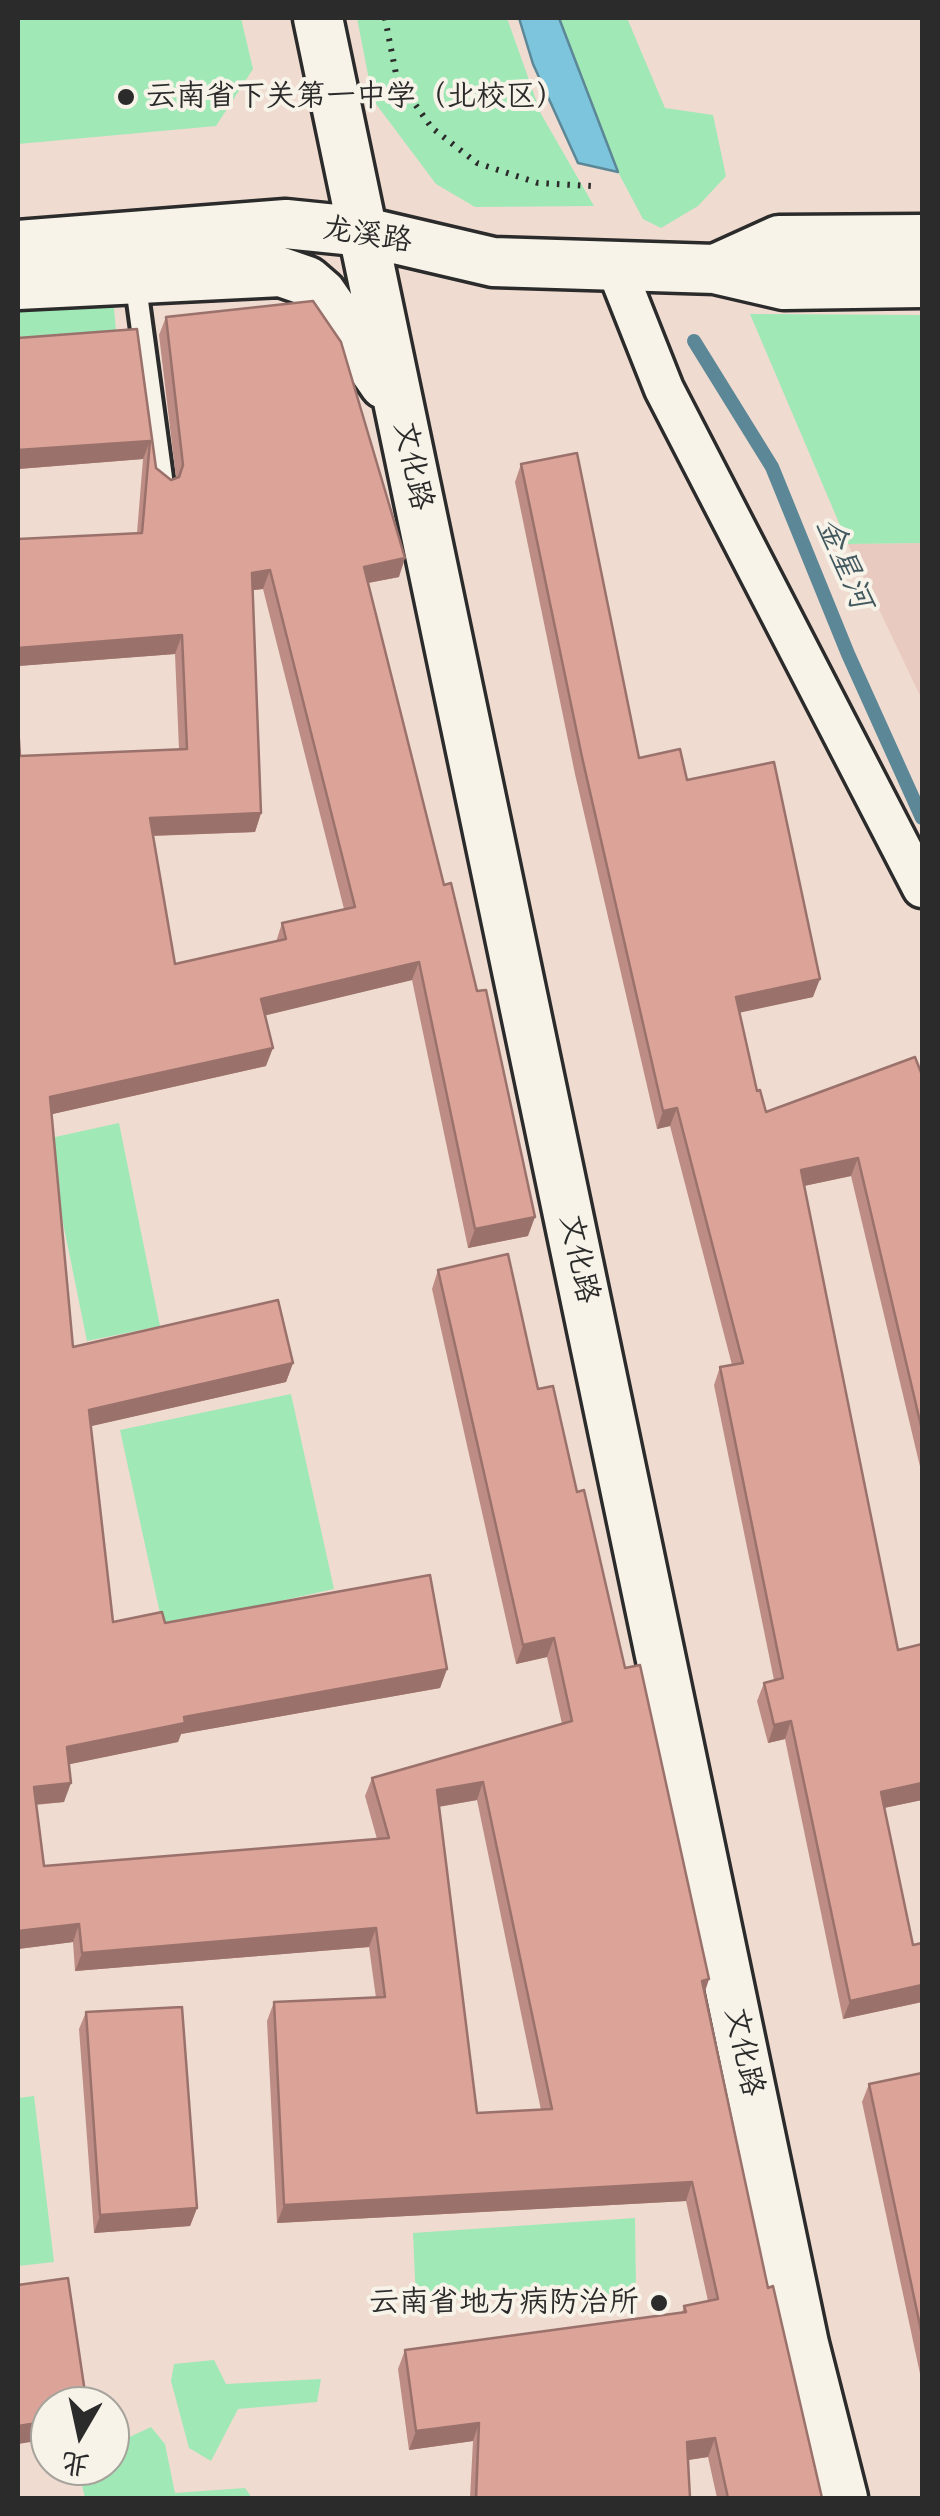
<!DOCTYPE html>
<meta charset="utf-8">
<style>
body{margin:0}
#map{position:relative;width:940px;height:2516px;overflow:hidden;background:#efdbd0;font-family:Sriracha,"LXGW WenKai TC",sans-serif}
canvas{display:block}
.frame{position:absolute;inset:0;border:20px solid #2b2b2b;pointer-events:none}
.north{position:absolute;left:30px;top:2386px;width:100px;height:100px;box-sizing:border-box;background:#f7f3e8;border:2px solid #a5a39c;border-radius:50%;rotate:189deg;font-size:28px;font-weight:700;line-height:40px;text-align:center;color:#2b2b2b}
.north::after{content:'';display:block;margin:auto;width:35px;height:45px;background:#2b2b2b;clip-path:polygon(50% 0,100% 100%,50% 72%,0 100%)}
</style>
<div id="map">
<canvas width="940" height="2516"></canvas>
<div class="frame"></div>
<div class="north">北</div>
</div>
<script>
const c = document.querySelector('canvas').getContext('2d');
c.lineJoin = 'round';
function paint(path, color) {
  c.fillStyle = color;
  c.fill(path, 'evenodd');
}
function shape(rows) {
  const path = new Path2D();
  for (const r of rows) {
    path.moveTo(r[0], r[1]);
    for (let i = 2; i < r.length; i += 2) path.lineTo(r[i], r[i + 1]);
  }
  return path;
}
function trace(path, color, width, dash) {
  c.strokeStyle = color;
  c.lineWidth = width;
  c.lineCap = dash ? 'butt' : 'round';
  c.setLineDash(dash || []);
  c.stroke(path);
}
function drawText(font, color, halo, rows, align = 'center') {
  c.font = font + ' Sriracha,"LXGW WenKai TC",sans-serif';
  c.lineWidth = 8;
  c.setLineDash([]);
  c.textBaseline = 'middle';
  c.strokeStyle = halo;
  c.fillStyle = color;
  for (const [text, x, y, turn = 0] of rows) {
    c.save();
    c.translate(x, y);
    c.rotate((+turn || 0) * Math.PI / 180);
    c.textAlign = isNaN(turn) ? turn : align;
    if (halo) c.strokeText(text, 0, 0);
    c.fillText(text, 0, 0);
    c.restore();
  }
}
const built = shape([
 [922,543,922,700,848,544]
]);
const green = shape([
 [18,18,241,18,253,69,216,126,18,144],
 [357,18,507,18,541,114,594,206,475,207,436,184,373,100],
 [559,18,627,18,665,108,713,115,726,176,698,206,661,228,643,219,618,172],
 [112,286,117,342,18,351,18,294],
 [750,314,922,315,922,543,848,544],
 [119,1123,160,1326,87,1341,46,1139],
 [291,1394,334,1589,163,1627,120,1430],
 [34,2096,54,2262,18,2266,18,2098],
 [635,2218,636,2293,416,2301,413,2233],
 [214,2360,226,2384,321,2379,317,2402,238,2409,211,2461,189,2448,171,2381,174,2364],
 [151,2427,165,2444,175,2493,245,2488,252,2498,85,2498,78,2468,110,2466,110,2446]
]);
const water = shape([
 [519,18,559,18,618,172,578,163,533,64,519,18]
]);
const stream = shape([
 [694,341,772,467,848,654,922,818]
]);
const path = shape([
 [385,18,397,79,432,128,477,163,538,183,591,186]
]);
const service = shape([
 [135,279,163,485]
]);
const minor = shape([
 [616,268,664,389,922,888]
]);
const tertiary = shape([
 [318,18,804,2344,843,2498],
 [18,245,286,224,365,232,493,262,715,269,784,285,922,283],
 [715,269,779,240,922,239],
 [18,285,281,272,307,281,322,294,384,384]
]);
const wall = shape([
 [166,317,399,577,368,583,528,1236,468,1248,412,980,265,1015,266,1066,52,1114,73,1347,293,1363,286,1382,91,1426,113,1622,165,1623,447,1669,440,1688,181,1734,178,1742,69,1764,64,1802,36,1805,44,1866,377,1839,365,1796,372,1778,562,1724,547,1657,516,1664,432,1289,438,1270,538,1389,577,1492,625,1668,704,1994,768,2288,822,2498,717,2498,708,2457,688,2460,690,2498,470,2498,473,2441,409,2450,398,2369,405,2350,682,2313,684,2306,708,2301,686,2201,277,2223,267,2021,274,2002,376,1998,369,1947,75,1971,73,1942,18,1949,18,725,20,756,179,749,175,654,18,666,18,539,137,533,143,459,18,469,18,338,137,329,156,468,171,480,176,478,159,335],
 [263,589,344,909,282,923,276,942,175,964,153,836,255,832,261,813,252,590],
 [477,1800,541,2110,477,2113,439,1807],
 [521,464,639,758,687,780,813,997,739,1012,757,1091,766,1112,922,1075,922,1475,851,1176,804,1186,922,1800,884,1808,913,1945,922,1943,922,2002,843,2019,785,1739,768,1743,757,1701,764,1683,774,1680,714,1385,720,1367,732,1365,670,1126,657,1129,575,774,515,482],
 [86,2012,197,2208,190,2226,94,2233,79,2029],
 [922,2073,922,2383,862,2102,869,2084]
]);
const shadedWall = shape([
 [150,441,143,459,18,469,18,450],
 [405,558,399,577,357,585,364,567],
 [270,570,263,589,245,591,252,573],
 [182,635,175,654,18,666,18,648],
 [261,813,255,832,143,836,150,818],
 [419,962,412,980,255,1018,261,999],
 [820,979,813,997,729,1015,736,997],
 [273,1048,266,1066,44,1116,50,1097],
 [677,1108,670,1126,657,1129,663,1111],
 [858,1158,851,1176,794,1188,801,1170],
 [535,1217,528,1236,468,1248,475,1229],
 [293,1363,286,1382,83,1428,89,1410],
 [554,1638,547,1657,516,1664,523,1645],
 [447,1669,440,1688,181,1734,178,1742,61,1766,67,1747,184,1717],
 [791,1721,785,1739,768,1743,774,1725],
 [483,1782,477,1800,430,1808,437,1790],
 [71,1783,64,1802,27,1805,34,1787],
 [922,1783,922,1800,874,1810,881,1792],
 [79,1924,73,1942,18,1949,18,1931],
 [376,1928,369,1947,75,1971,82,1953],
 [709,1979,703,1998,702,1981],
 [922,1985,922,2002,843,2019,850,2001],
 [692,2182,686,2201,277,2223,284,2205],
 [197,2208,190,2226,94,2233,100,2215],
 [50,2421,50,2439,18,2444,18,2426],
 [479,2423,473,2441,409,2450,416,2431],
 [715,2438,708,2457,681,2461,687,2442]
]);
const building = shape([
 [313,301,341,342,405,558,364,567,444,885,451,883,477,991,486,990,535,1217,475,1229,419,962,261,999,273,1048,50,1097,73,1347,278,1300,293,1363,89,1410,113,1622,162,1612,165,1623,430,1575,447,1669,184,1717,185,1723,67,1747,71,1783,34,1787,44,1866,389,1838,372,1778,572,1721,554,1638,523,1645,438,1270,508,1254,538,1389,553,1386,577,1492,584,1490,625,1668,640,1665,709,1979,702,1981,768,2288,773,2286,822,2498,728,2498,715,2438,687,2442,690,2498,476,2498,479,2423,416,2431,405,2350,686,2312,684,2306,718,2299,692,2182,284,2205,274,2002,385,1997,376,1928,82,1953,79,1924,18,1931,18,725,20,756,187,749,182,635,18,648,18,539,142,533,150,441,18,450,18,338,137,329,156,468,171,480,179,477,183,465,166,317,313,301],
 [270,570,355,907,282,923,286,939,175,964,150,818,261,813,252,573,270,570],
 [483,1782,552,2109,477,2113,437,1790,483,1782],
 [577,453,639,758,680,749,687,780,774,762,820,979,736,997,757,1091,760,1090,766,1112,915,1057,922,1075,922,1430,858,1158,801,1170,898,1650,922,1644,922,1783,881,1792,913,1945,922,1943,922,1985,850,2001,791,1721,774,1725,764,1683,783,1678,720,1367,743,1363,677,1108,663,1111,582,757,521,464,577,453],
 [182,2007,197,2208,100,2215,86,2012,182,2007],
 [922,2073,922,2335,869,2084,922,2073],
 [68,2278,87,2406,50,2406,50,2421,18,2426,18,2285,68,2278]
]);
const markers = [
 [126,97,10,"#2b2b2b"],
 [659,2303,10,"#2b2b2b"]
];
const poiNames = [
 ["云南省下关第一中学（北校区）",146,97],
 ["云南省地方病防治所",639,2303,"right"]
];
const streetNames = [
 ["龙溪路",367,236,9],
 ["文化路",412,466,78],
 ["文化路",578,1259,78],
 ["文化路",743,2052,78]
];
const waterNames = [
 ["金星河",843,564,67]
];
paint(built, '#e9cac0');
paint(green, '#a0e8b6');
paint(water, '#7cc5dd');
trace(water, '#5c8796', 2.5);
trace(stream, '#5c8796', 14);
trace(service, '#2b2b2b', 28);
trace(minor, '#2b2b2b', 45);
trace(tertiary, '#2b2b2b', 55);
trace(path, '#2b2b2b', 6, [2.5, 8]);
trace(service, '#f7f3e8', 20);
trace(minor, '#f7f3e8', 38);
trace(tertiary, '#f7f3e8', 48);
paint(wall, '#bd8c84');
paint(shadedWall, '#9a726b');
paint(building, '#dca399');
trace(building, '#9a726b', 2.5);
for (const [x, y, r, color] of markers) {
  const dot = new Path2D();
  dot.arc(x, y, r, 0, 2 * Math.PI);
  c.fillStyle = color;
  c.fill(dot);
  trace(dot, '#f7f3e8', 4);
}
drawText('30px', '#2b2b2b', '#f7f3e8', poiNames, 'left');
drawText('30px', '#2b2b2b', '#f7f3e8', streetNames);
drawText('italic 32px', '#435960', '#f7f3e8', waterNames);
</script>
